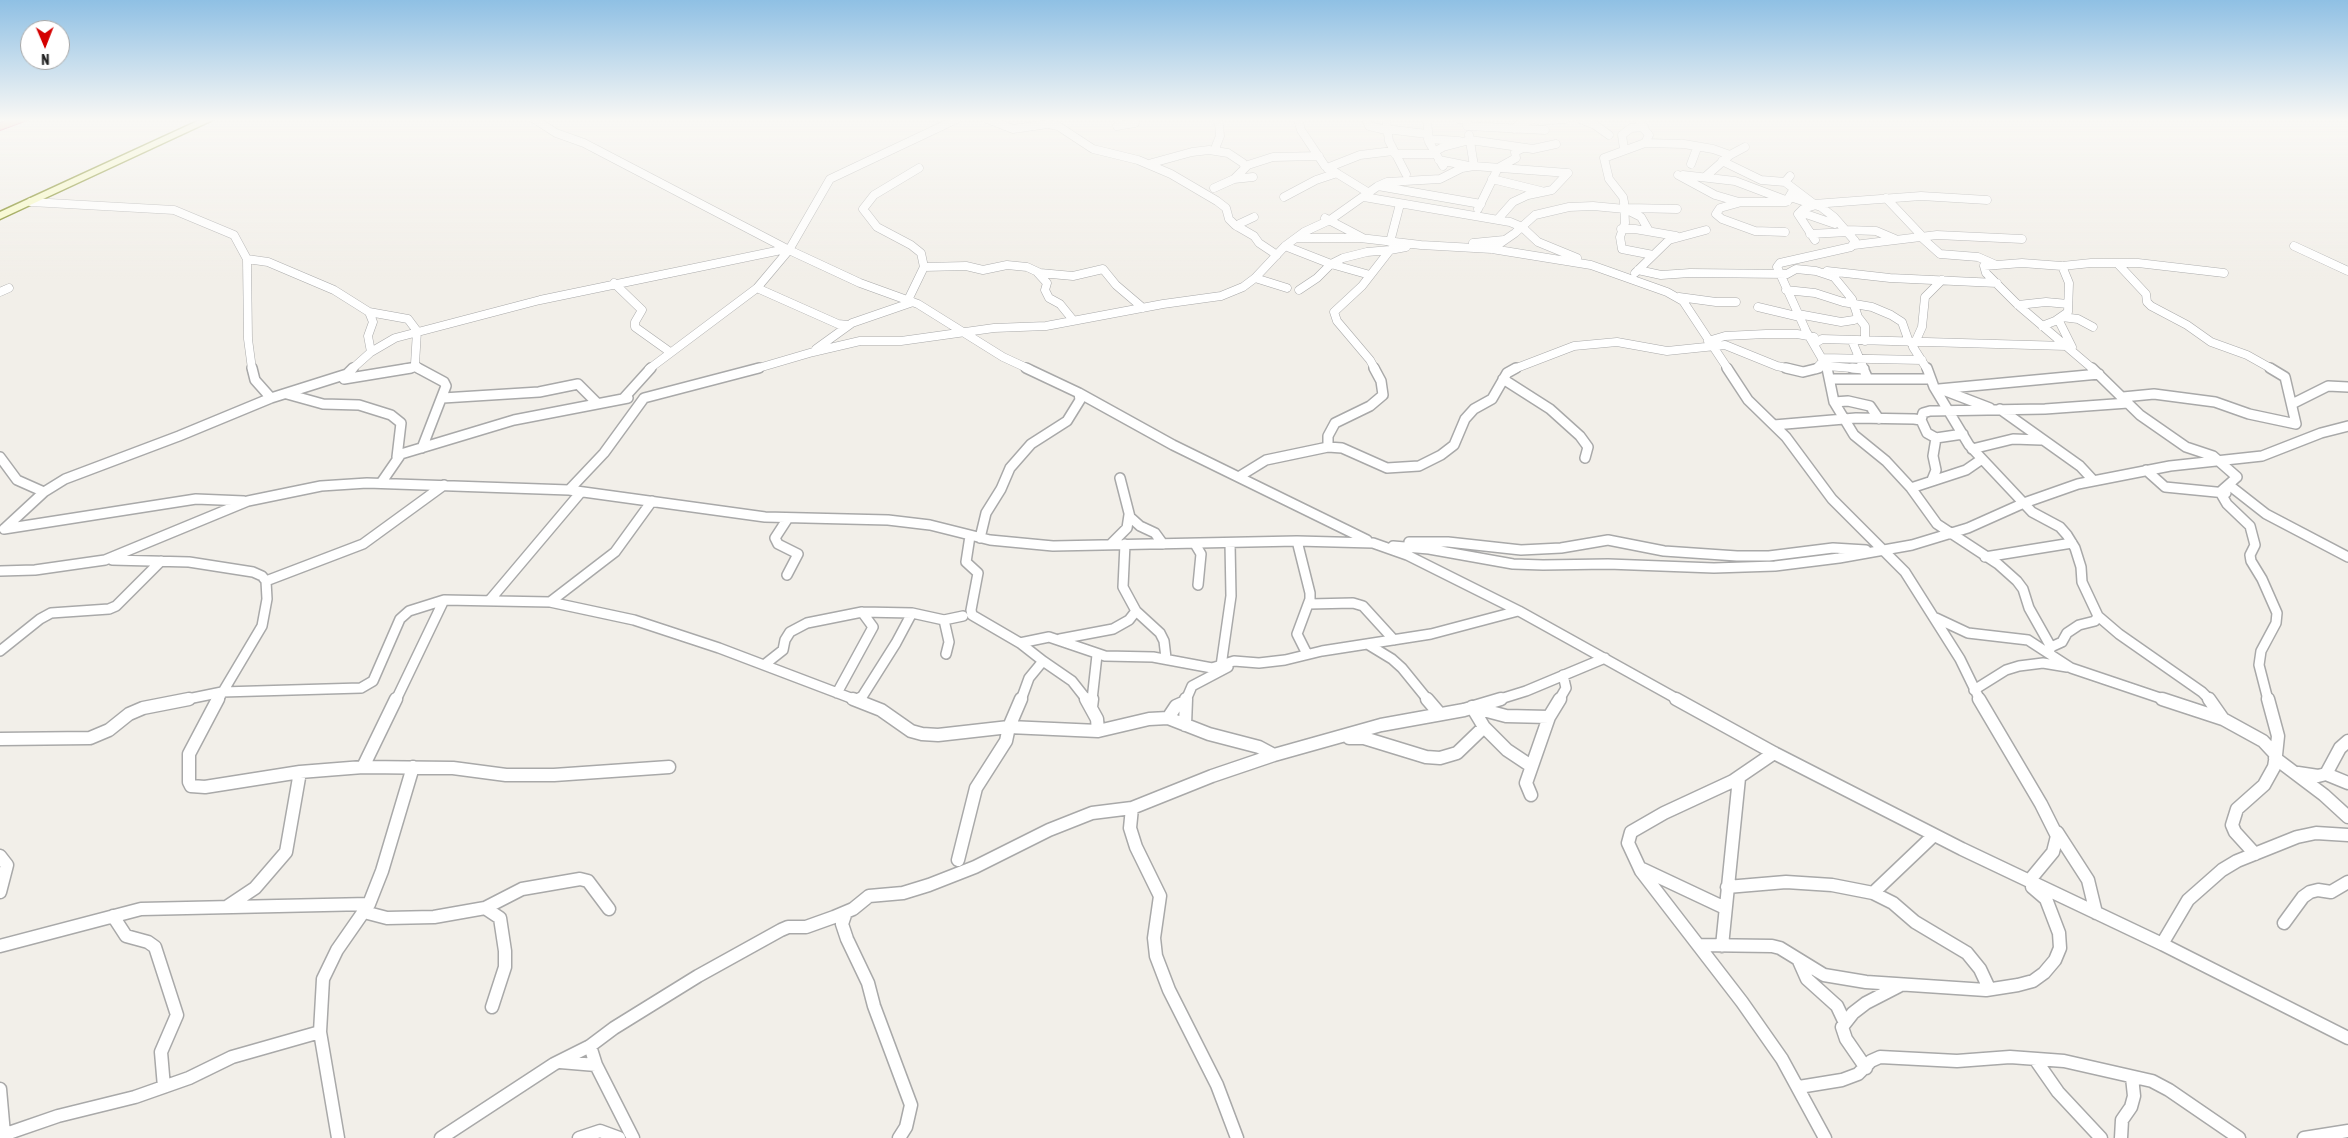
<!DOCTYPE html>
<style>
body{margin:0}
#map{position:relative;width:2348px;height:1138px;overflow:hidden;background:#f2efe9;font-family:"Asap Condensed",sans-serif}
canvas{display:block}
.north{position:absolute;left:20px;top:20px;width:50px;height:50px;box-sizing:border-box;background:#fff;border:1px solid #a7a7a7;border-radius:50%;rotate:179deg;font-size:14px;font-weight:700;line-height:20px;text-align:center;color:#222}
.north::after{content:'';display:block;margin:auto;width:18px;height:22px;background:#d40000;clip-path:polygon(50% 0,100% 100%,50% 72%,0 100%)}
</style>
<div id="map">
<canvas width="2348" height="1138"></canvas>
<div class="north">N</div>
</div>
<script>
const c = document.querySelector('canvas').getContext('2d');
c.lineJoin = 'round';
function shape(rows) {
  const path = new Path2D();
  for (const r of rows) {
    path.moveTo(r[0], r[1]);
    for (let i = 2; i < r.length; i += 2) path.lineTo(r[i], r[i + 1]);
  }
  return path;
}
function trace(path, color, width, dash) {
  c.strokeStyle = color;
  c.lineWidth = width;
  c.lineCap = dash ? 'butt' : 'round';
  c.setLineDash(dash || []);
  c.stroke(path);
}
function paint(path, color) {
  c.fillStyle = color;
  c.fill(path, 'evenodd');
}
const minorFar2 = shape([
 [534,119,556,133,584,143,789,250,860,283,918,304,1003,357,1029,369],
 [987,119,1013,129,1048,124,1058,126,1093,149,1138,160,1171,174,1217,201,1226,208,1229,219,1235,225,1254,236,1259,243,1277,255],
 [1216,119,1219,123,1220,136,1216,146,1217,151],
 [1298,119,1301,130,1325,166,1369,193],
 [1366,119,1369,126,1386,130],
 [1386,119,1389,141,1406,174],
 [1427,119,1429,142,1443,166],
 [1459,119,1467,120],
 [1580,119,1595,125,1609,135],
 [1639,119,1640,124,1649,135,1645,143],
 [1540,121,1565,119],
 [1117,126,1135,123,1135,119],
 [1467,126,1545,130],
 [1386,129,1427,134],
 [1514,129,1519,124,1534,119],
 [1469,135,1474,166],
 [1428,139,1459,141],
 [1624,149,1622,135,1631,128,1644,127],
 [1434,152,1443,147,1470,140,1533,149,1556,144],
 [1395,154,1435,154],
 [1439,160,1469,166],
 [1722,161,1761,180,1785,182],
 [1152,163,1192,152,1209,150,1228,153,1243,163,1245,167],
 [1691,164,1697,148],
 [1327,168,1360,155,1393,151],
 [1678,175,1715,195,1739,202,1786,202,1792,192],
 [1683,175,1735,181,1788,201],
 [1790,176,1785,182,1814,204,1921,196,1987,200],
 [1705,177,1730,155,1745,147],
 [1234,179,1248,165,1273,157,1319,156],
 [1492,179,1541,191],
 [1378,186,1481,204],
 [1214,188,1234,179,1253,177],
 [1284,197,1316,180,1337,173],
 [1364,197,1510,222,1522,227,1538,242,1577,258],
 [1790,197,1821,207,1834,217,1855,241,1851,247,1780,263,1777,267,1806,331,1828,369],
 [1886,198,1922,236],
 [31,202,174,210,234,235,247,259,248,339,252,369],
 [1738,203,1720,208,1716,214,1722,219,1755,231,1785,232],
 [1628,208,1677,209],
 [1478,209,1498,168,1516,158,1515,152,1523,148],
 [1800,212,1835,224],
 [1325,218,1363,238],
 [1498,219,1513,202,1528,195,1552,190,1568,173],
 [1238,227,1239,224,1254,217],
 [1621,229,1635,229,1676,236],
 [1847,230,1876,231,1895,239],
 [1810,234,1848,232],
 [1920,236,1940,254,1978,257,1994,264],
 [1297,238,1360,238,1421,245,1492,249,1591,265,1667,292,1683,301,1728,369],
 [1815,240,1798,214,1803,209,1816,205],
 [1390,242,1400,204],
 [1473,243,1504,240],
 [1854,245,1937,235,2022,239],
 [1285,246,1331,264,1370,275],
 [2294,246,2348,271],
 [1492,249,1515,233,1535,215,1569,207,1593,206,1625,209,1641,217,1649,231],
 [1653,255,1622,249,1620,237,1625,223,1624,202,1623,197,1609,179,1604,158,1645,143,1684,144,1713,149,1730,155],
 [247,259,268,262,334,290,369,312,373,322,368,336,371,352],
 [2118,264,2146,294,2147,302,2151,306,2187,325,2211,342,2247,355,2272,369],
 [924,267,966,266,983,270,1007,265,1027,267,1040,273,1073,276,1103,269,1116,285,1143,308],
 [1638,270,1661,275,1690,273,1787,274,1796,269,1816,271,1834,277,1852,299,1858,317,1854,320,1841,322,1798,314],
 [1827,271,1890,278,1997,283],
 [1037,272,1047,283,1045,290,1049,298,1060,304,1073,320],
 [1635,273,1669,240,1706,230],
 [1255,278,1287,288],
 [614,283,642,310,635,322,635,327,670,352],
 [757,288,838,324,848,325],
 [1299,290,1317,278,1331,264,1343,258,1367,252,1390,250],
 [1786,290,1815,293,1843,302,1872,307,1891,315,1902,322,1909,342],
 [0,292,9,288],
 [1679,297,1716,302,1736,302],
 [908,300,924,267,921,253,911,245,877,227,863,209,874,195,919,168],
 [2018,305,2046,302,2068,304],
 [1758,307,1800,317],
 [369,312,408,319,417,331,415,364,419,369],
 [1858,317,1865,326,1865,341],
 [2062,317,2078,319,2093,327],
 [2058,319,2072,347],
 [2042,326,2055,321,2068,312,2069,283,2062,266],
 [1708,341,1725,336,1766,334,1797,334,1814,337],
 [1852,341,1864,369],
 [1814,344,1822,339,2066,346],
 [816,349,852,323,913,302],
 [1822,358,1922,360],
 [1827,366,1864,369],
 [352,369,371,352,395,338,540,300,786,249],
 [403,369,417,367],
 [649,369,757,288,789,250,830,179,957,119],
 [755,369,813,352,860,341,901,341,994,328,1046,326,1163,304,1221,296,1243,287,1255,278,1285,246,1304,232,1330,220,1378,186,1387,182,1440,179,1462,168,1474,166,1568,173],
 [1375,369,1370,360,1337,321,1334,312,1362,286,1390,250,1406,247],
 [1514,369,1574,346,1617,342,1667,351,1725,345,1777,366,1791,369],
 [1816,369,1823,361],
 [1927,369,1913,347,1922,327,1925,297,1942,280],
 [2093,369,2018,305,1986,273,1984,266,2022,263,2062,266,2091,263,2138,263,2224,273]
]);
const minorFar1 = shape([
 [252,368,255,380,271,398],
 [418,368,444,382,446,386,422,448],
 [1026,368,1079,393,1173,445,1367,540],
 [1727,368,1748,400,1786,437,1832,499,1905,572,1960,659,1980,700],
 [1786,368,1803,372,1819,368],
 [1827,368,1834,402,1854,435,1886,461,1911,488,1937,524,1998,564,2017,581,2023,589,2029,608,2051,647],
 [1852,368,1864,369],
 [1863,368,1868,379],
 [1927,368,1934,387,1969,445,2032,512,2060,527,2067,535,2075,548,2081,567,2082,582,2098,616,2119,634,2202,692,2210,700],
 [2092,368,2140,415,2186,447,2213,456,2237,477,2220,492,2227,504,2250,526,2255,545,2250,555,2251,561,2262,579,2277,613,2276,623,2261,651,2259,665,2268,700],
 [344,379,411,368],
 [1503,379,1550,409,1580,436,1588,447,1585,458],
 [1831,379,1931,379],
 [1939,389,2099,374],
 [1943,390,1990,408],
 [287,394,323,404,359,405,391,415,401,423,397,457],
 [2123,397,2154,394,2215,402,2249,414,2296,424,2285,377,2270,368],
 [443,398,539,392,578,384,597,403],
 [623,399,651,368],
 [1834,402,1848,401,1870,406,1879,419],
 [2292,404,2328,386,2348,387],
 [2000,409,2080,466,2093,480],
 [1921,420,1923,413,1930,411,2045,409,2128,403],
 [1774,425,1856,418,1914,419,1921,420,1927,433,1936,438],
 [1328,447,1328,436,1335,423,1370,406,1383,395,1381,381,1374,368],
 [1972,449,2013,439,2041,440],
 [0,457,17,480,44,492],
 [2146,470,2165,487,2226,493],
 [1240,476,1266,460,1328,447,1342,448,1387,468,1419,466,1441,455,1454,445,1465,419,1474,409,1492,399,1507,373,1516,368],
 [1120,478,1130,517,1140,526,1155,533,1163,544],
 [1932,480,1936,470,1933,456,1936,438,1963,434],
 [381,483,401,454,514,420,628,398],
 [2229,485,2266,514,2348,557],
 [1911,488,1966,470,1982,459],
 [569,490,604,453,644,398,759,368],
 [4,529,44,492,65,479,179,436,271,398,347,374,353,368],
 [4,529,196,499,244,501],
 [970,536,966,562,978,573,971,610,972,615,1020,643,1043,661,1029,678,1021,700],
 [980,538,986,513,1001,489,1010,468,1031,444,1067,421,1080,400,1079,393],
 [1297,541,1310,593,1310,599,1297,634,1307,654],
 [1409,542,1448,542,1521,550,1561,548,1608,540,1664,551,1737,556,1769,556,1833,548,1866,550],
 [1125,544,1123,587,1136,611,1160,633,1164,641,1166,658],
 [1195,544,1201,554,1198,585],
 [1110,545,1127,528,1129,515],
 [1393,546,1429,549,1513,564,1543,565,1608,564,1714,568,1775,566,1839,558,1912,545,1968,528,2024,503,2078,484,2170,466,2262,456,2321,433,2348,426],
 [1985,557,2072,543],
 [112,560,189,562,253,572,262,576,266,581,267,599,262,626,218,700],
 [0,571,35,570,105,560,248,501,321,486,367,483,569,490,765,517,888,520,930,525,990,540,1053,546,1297,541,1373,543,1407,555,1519,611,1679,700],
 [787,575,798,554,778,544,775,538,788,518],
 [266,581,363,544,444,485],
 [489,601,581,492],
 [550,602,615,552,652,501],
 [1309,604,1353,603,1363,606,1394,640],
 [1936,618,1968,633,2028,640,2071,668,2166,700],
 [944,620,949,642,946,654],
 [1060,639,1113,629,1129,620,1136,611],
 [1020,643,1049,637,1105,656,1153,657,1212,668,1234,661,1259,663,1285,660,1322,651,1431,634,1518,611],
 [1369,645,1392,659,1402,668,1428,700],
 [0,651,40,619,51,613,109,609,116,606,161,561],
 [2049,652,2051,647,2062,642,2067,633,2079,625,2095,621,2098,616],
 [1043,661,1072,681,1087,700],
 [764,665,783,650,785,640,790,632,807,623,862,612,912,613,944,620,963,616],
 [1221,666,1231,596,1230,543],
 [1974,690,2006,670,2019,666,2043,663,2067,667],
 [837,693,873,627,862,612],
 [183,700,222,692,361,688,373,681,400,619,409,611,444,600,550,602,634,620,719,648,856,700],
 [396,700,444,600],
 [860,700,896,643,912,613],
 [1092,700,1097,655],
 [1186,700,1192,686,1228,667],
 [1497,700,1526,691,1605,658],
 [1559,700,1566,688,1563,675]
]);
const minor = shape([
 [218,699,189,754,189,782,191,786,205,787,300,772,363,767,453,768,506,775,554,775,669,767],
 [853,699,881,710,911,731,922,734,938,735,1009,727,1098,731,1149,719,1168,718,1209,734,1259,747,1274,755],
 [1086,699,1097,719,1098,731],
 [1427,699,1439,713],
 [1676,699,1774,753,1962,849,2162,944,2348,1038],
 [1979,699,2041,804,2057,836,2053,852,2029,881],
 [2162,699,2223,719,2263,741,2276,755,2274,767,2264,785,2237,809,2232,825,2235,832,2255,854],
 [2209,699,2223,719],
 [2268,699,2278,736,2276,755],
 [859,701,860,699],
 [1091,707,1092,699],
 [1472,707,1484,727,1507,750,1531,766],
 [1472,707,1506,716,1549,717],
 [1168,718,1176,706,1185,702],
 [1185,725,1186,699],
 [1349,738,1364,738,1426,757,1440,758,1457,753,1484,727],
 [0,739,90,738,109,730,129,714,143,708,189,699],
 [1774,753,1733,781,1664,813,1631,832,1628,843,1641,871,1742,1002,1782,1059,1825,1138],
 [2275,758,2324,795,2348,817],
 [363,767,396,699],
 [2298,773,2318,776,2326,774,2340,748,2348,741],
 [2326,774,2348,783],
 [1531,795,1526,783,1549,717,1560,699],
 [2057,832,2088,880,2096,913],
 [0,856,7,865,0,892],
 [958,860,976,788,1006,741,1009,727,1021,699],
 [1640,868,1725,908],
 [1727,887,1786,882,1832,885,1873,893,1893,903,1915,922,1967,953,1980,969,1987,984,1986,990],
 [1873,893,1934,835],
 [228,906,255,888,286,852,300,772],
 [485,908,500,918,505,951,505,967,492,1007],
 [364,912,387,918,434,917,485,908,522,889,580,879,588,881,609,909],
 [846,912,842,924,847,939,868,983,874,1006,911,1105,906,1127,899,1138],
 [113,916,126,936,148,942,155,947,177,1015,161,1052,164,1087],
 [2284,923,2303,897,2310,892,2318,890,2331,892,2348,882],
 [2162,944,2188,900,2222,870,2237,861,2297,837,2316,833,2348,835],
 [1698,945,1772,946,1780,948,1824,975,1866,982,1986,990,2018,985,2033,981,2044,973,2055,960,2060,948,2059,933,2046,899,2032,887],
 [0,946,141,909,369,904],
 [1722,946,1739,778],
 [1799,961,1807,979,1837,1006,1845,1023],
 [590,1046,596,1065,633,1138],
 [2035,1059,2058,1092,2101,1138],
 [560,1062,596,1065],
 [1866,1068,1846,1039,1842,1027,1853,1013,1866,1003,1899,986],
 [1799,1087,1842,1080,1858,1074,1871,1061,1880,1057,1957,1061,2010,1057,2064,1061,2152,1081,2169,1090,2239,1138],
 [0,1089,4,1134],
 [0,1136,58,1116,135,1097,189,1078,232,1057,320,1032],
 [338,1138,320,1032,323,979,337,950,369,904,382,871,413,767],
 [441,1138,554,1064,590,1046,614,1028,698,976,781,930,788,927,806,927,834,917,853,909,869,896,903,893,929,885,975,867,1049,830,1092,813,1132,808],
 [579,1138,600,1131,619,1138],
 [1237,1138,1217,1085,1169,990,1156,956,1154,938,1160,896,1136,847,1130,828,1132,808,1212,776,1274,755,1381,725,1464,710,1501,699],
 [2121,1138,2122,1120,2131,1107,2134,1096,2132,1077],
 [2304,1138,2348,1131]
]);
const secondary = shape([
 [202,119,215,119,0,219,0,212,202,119]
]);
const trunk = shape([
 [12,119,30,119,0,130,0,123,12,119]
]);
trace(minorFar2, '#a9a9a9', 9);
trace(minorFar1, '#a9a9a9', 12);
trace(minor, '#a9a9a9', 15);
trace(secondary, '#707d05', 3);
trace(trunk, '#dc2a67', 2);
trace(minorFar2, '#fff', 8);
trace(minorFar1, '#fff', 9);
trace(minor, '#fff', 12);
paint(secondary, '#f7fabf');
paint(trunk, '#f2b4a3');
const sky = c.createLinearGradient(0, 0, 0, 279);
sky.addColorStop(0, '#8fc0e4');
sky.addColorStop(0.43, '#f9f8f5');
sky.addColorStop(1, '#f9f8f500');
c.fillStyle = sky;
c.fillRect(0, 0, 2348, 279);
</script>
